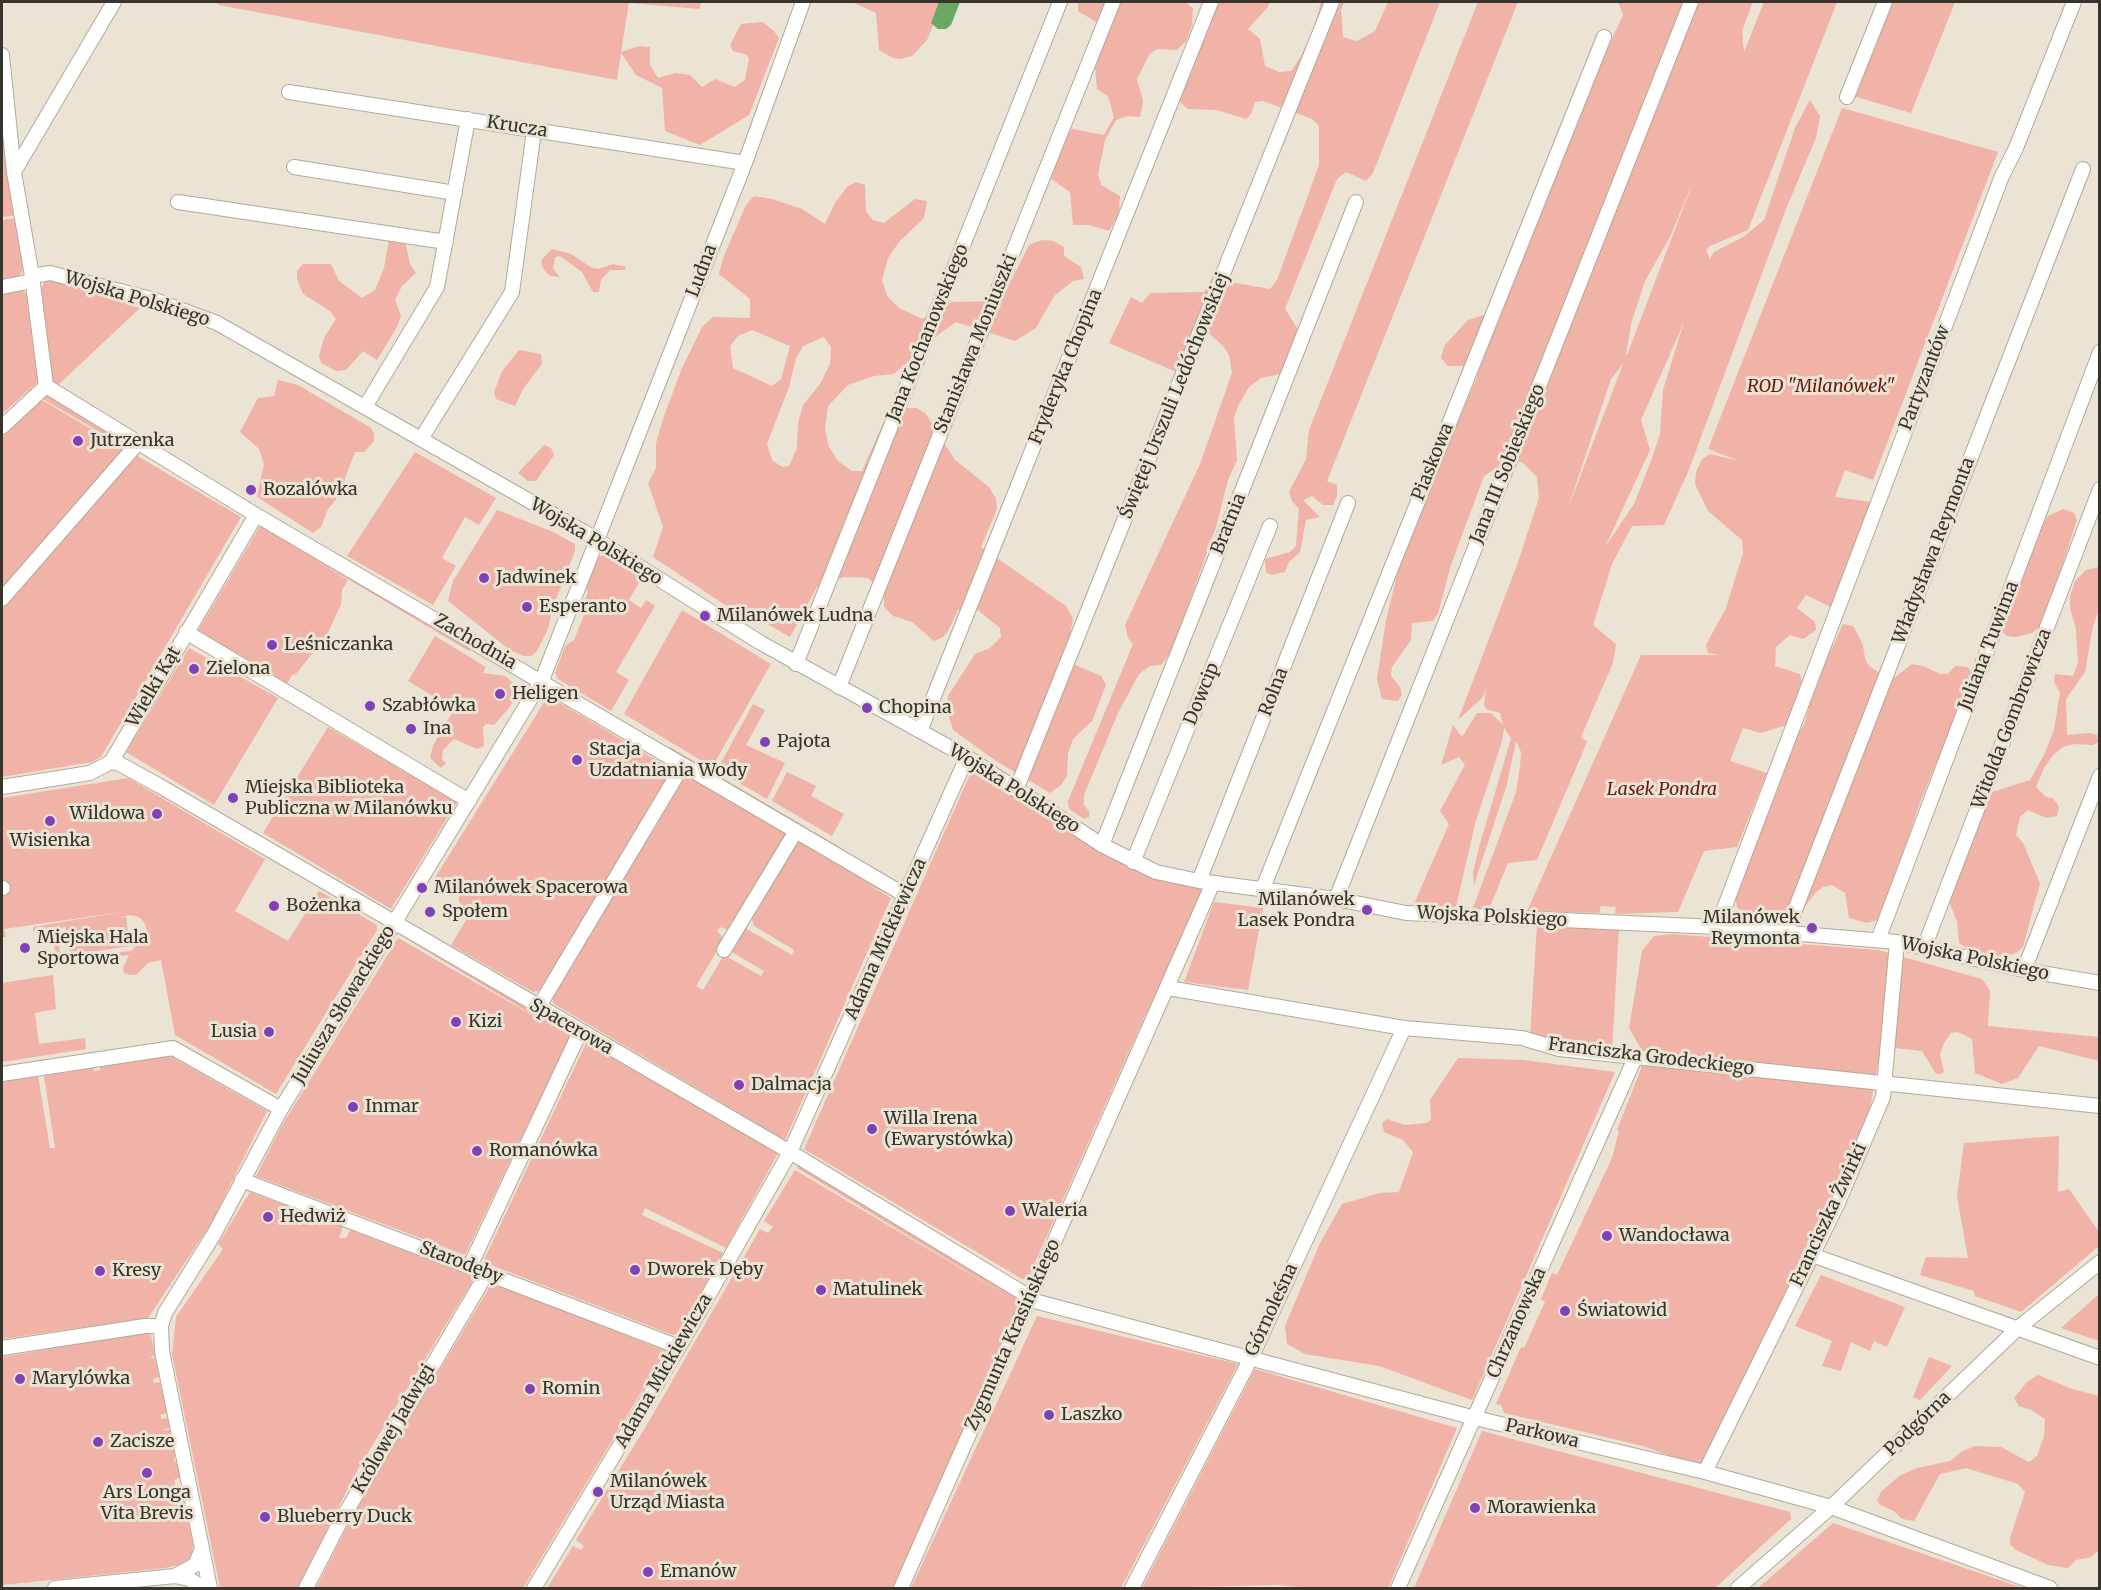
<!DOCTYPE html>
<meta charset="utf-8">
<style>
body{margin:0}
#map{position:relative;width:2101px;height:1590px;overflow:hidden;background:#ebe3d3;font-family:Merriweather,serif}
canvas{display:block}
.frame{position:absolute;inset:0;border:3px solid #37342d;pointer-events:none}
</style>
<div id="map">
<canvas width="2101" height="1590"></canvas>
<div class="frame"></div>
</div>
<script>
const c = document.querySelector('canvas').getContext('2d');
c.lineJoin = 'round';
function paint(path, color) {
  c.fillStyle = color;
  c.fill(path, 'evenodd');
}
function shape(rows) {
  const path = new Path2D();
  for (const r of rows) {
    path.moveTo(r[0], r[1]);
    for (let i = 2; i < r.length; i += 2) path.lineTo(r[i], r[i + 1]);
  }
  return path;
}
function trace(path, color, width, dash) {
  c.strokeStyle = color;
  c.lineWidth = width;
  c.lineCap = dash ? 'butt' : 'round';
  c.setLineDash(dash || []);
  c.stroke(path);
}
function drawText(font, color, halo, rows, align = 'center') {
  c.font = font + ' Merriweather,serif';
  c.lineWidth = 6;
  c.setLineDash([]);
  c.textBaseline = 'middle';
  c.strokeStyle = halo;
  c.fillStyle = color;
  for (const [text, x, y, turn = 0] of rows) {
    c.save();
    c.translate(x, y);
    c.rotate((+turn || 0) * Math.PI / 180);
    c.textAlign = isNaN(turn) ? turn : align;
    if (halo) c.strokeText(text, 0, 0);
    c.fillText(text, 0, 0);
    c.restore();
  }
}
const green = shape([
 [215,2,701,2,700,9,629,3,621,52,639,46,650,47,650,65,658,78,676,73,690,75,702,87,715,79,735,87,745,80,749,59,747,55,733,51,730,45,741,24,763,22,774,31,779,38,749,115,700,145,665,131,662,88,636,75,621,53,617,80,219,5],
 [852,2,939,2,935,21,927,40,912,56,900,59,893,58,879,50,876,13],
 [1078,2,1185,2,1193,8,1192,25,1186,41,1177,50,1157,49,1149,55,1137,79,1143,101,1140,117,1127,116,1116,120,1105,140,1098,174,1101,185,1120,196,1119,214,1109,231,1089,225,1073,225,1070,192,1051,179,1065,137,1072,129,1104,135,1114,117,1108,96,1097,89,1095,67,1098,23,1078,11],
 [1213,2,1270,2,1267,8,1248,29,1260,39,1265,66,1279,72,1291,71,1300,58,1312,34,1321,2,1344,2,1341,10,1343,37,1357,41,1375,31,1388,2,1440,2,1373,173,1366,181,1346,172,1337,179,1285,309,1303,337,1285,373,1261,378,1249,387,1239,404,1234,417,1237,460,1228,480,1216,527,1172,651,1161,665,1150,666,1139,674,1118,713,1084,795,1084,805,1089,811,1089,817,1084,819,1069,809,1068,801,1133,644,1128,638,1125,625,1200,464,1232,373,1229,355,1223,346,1200,325,1181,374,1109,343,1131,297,1142,303,1150,293,1204,292,1212,279,1270,289,1277,280,1319,165,1319,126,1312,119,1263,101,1255,102,1251,114,1246,119,1217,110,1188,109,1181,103,1177,95],
 [1478,2,1518,2,1327,481,1337,485,1337,496,1333,505,1323,505,1312,496,1303,500,1320,517,1306,520,1300,552,1289,562,1285,572,1271,575,1266,572,1265,559,1290,552,1296,546,1299,509,1292,501,1289,492,1306,459,1309,430],
 [1618,2,1753,2,1742,31,1744,52,1764,2,1837,2,1748,230,1710,246,1706,250,1710,259,1714,252,1743,237,1764,220,1795,128,1810,100,1820,116,1816,138,1786,209,1688,472,1664,525,1632,526,1612,564,1593,625,1616,644,1613,663,1581,737,1587,742,1537,860,1508,863,1489,909,1473,908,1516,792,1520,766,1521,752,1516,741,1507,784,1474,885,1473,872,1480,844,1511,738,1504,728,1502,741,1475,824,1456,907,1413,906,1449,824,1440,811,1465,765,1459,757,1441,765,1453,725,1462,737,1477,713,1491,713,1503,725,1500,713,1486,709,1484,705,1486,689,1483,697,1458,720,1517,565,1539,498,1537,477,1522,462,1504,463,1484,476,1451,565,1438,613,1433,621,1412,623,1411,640,1392,667,1391,676,1400,687,1402,695,1398,701,1382,699,1377,679,1386,620,1403,551,1478,375,1464,366,1448,366,1441,358,1444,346,1468,320,1504,309,1507,290,1574,120,1623,15],
 [1695,177,1627,355,1626,355,1631,324,1645,281,1669,239],
 [1684,322,1663,390,1660,434,1652,458,1634,504,1605,547,1650,450,1641,420],
 [1623,364,1567,511,1611,379],
 [1892,2,1955,2,1911,113,1853,96],
 [1842,108,1998,152,1873,480,1845,470,1835,497,1878,503,1837,610,1806,595,1797,608,1815,622,1816,630,1803,639,1790,635,1776,647,1775,666,1800,674,1802,684,1787,725,1761,733,1743,728,1730,761,1767,773,1737,847,1704,851,1678,912,1615,914,1616,907,1601,906,1599,913,1527,911,1641,655,1719,655,1708,653,1706,645,1726,608,1743,553,1742,540,1708,511,1695,484,1696,472,1702,459,1710,454,1739,461,1708,449],
 [2,118,18,215,2,217],
 [856,182,865,185,866,212,873,220,884,223,915,199,927,201,924,218,899,242,888,258,882,280,887,296,899,308,923,319,951,302,1001,301,1029,245,1042,240,1053,241,1064,247,1064,256,1081,267,1084,279,1073,281,1054,296,1036,328,1015,341,956,322,938,335,894,374,874,376,848,385,828,406,825,430,829,447,838,461,852,471,862,471,890,408,917,408,926,414,955,460,989,487,996,499,997,509,981,547,1066,606,1073,618,1066,661,1101,676,1106,685,1092,721,1073,739,1068,753,1067,776,1061,785,1050,793,996,761,953,730,946,707,948,696,975,654,990,648,1001,637,1000,628,975,608,958,610,948,631,943,637,934,641,912,622,893,616,884,607,884,592,868,578,844,577,817,587,790,637,752,615,725,605,653,557,663,527,648,483,656,468,656,443,664,416,682,368,702,327,713,317,750,318,750,299,719,274,723,258,746,205,754,196,772,199,802,209,825,224,835,203,847,187],
 [752,330,790,346,781,379,772,386,733,368,730,346,738,336],
 [824,337,831,347,830,364,820,384,803,405,798,423,797,448,789,466,782,467,772,460,767,444,789,387,796,358,803,346],
 [15,218,23,270,18,277,2,280,2,220],
 [389,240,405,241,410,264,416,273,402,286,395,300,401,316,397,327,377,360,363,351,346,370,336,371,321,363,319,356,324,338,336,319,330,311,303,294,297,279,297,271,303,264,331,264,339,281,362,298,375,290,384,268],
 [552,249,571,254,592,268,598,269,613,264,626,267,625,270,610,270,601,280,599,292,593,292,582,272,560,256,555,257,553,269,560,277,550,276,545,271,541,264,542,259],
 [55,278,122,296,128,305,140,308,57,386,52,381,40,291,45,281],
 [20,289,27,294,31,293,28,307,38,382,2,414,2,292],
 [519,350,541,354,542,364,523,389,515,406,496,399,494,392,502,371],
 [278,380,298,385,371,428,374,434,374,441,364,452,355,452,345,478,343,491,328,509,321,527,313,533,257,497,264,464,259,449,240,432,258,398,274,396],
 [49,393,130,443,127,448,43,399],
 [42,400,125,449,2,591,2,437],
 [544,445,551,448,554,455,536,481,528,481,518,473],
 [415,452,496,498,479,525,465,517,442,558,456,566,433,605,347,556],
 [134,454,241,517,101,757,92,762,2,777,2,608],
 [2063,509,2074,513,2077,520,2043,624,2032,633,2016,637,2007,636,2002,632,2001,624,2039,530,2048,516],
 [497,510,551,531,575,544,575,551,553,607,548,629,537,651,531,656,523,656,510,650,448,601,453,581],
 [260,526,306,551,471,648,469,651,304,553,348,580,342,590,341,604,327,635,296,674,292,675,285,687,196,634],
 [607,554,642,577,629,600,641,608,646,600,655,606,616,672,629,680,611,711,558,679,555,673,565,646,574,640,584,615,581,610,588,592,586,587,598,557],
 [2099,567,2099,610,2093,626,2085,672,2066,699,2067,735,2090,733,2097,735,2098,742,2093,745,2074,744,2063,747,2053,755,2044,768,2036,787,2046,797,2053,798,2059,807,2057,816,2046,818,2028,810,2020,817,2016,835,2023,843,2040,883,2023,947,2016,953,2004,957,1971,951,1959,943,1957,921,1950,904,1951,894,1989,793,2030,780,2044,755,2054,730,2060,693,2054,682,2055,674,2073,676,2078,663,2076,629,2070,608,2070,597,2075,581,2086,570],
 [682,610,771,664,712,767,624,714],
 [1843,624,1853,626,1863,645,1865,659,1869,666,1886,677,1894,678,1912,664,1923,666,1940,674,1948,674,1955,666,1967,667,1973,673,1919,805,1883,914,1878,920,1867,923,1849,918,1845,893,1832,885,1823,887,1816,892,1798,916,1782,923,1751,915,1737,908,1735,895,1798,733,1804,725,1816,683],
 [435,636,486,667,483,673,505,676,518,687,510,707,494,725,486,724,483,727,484,746,477,749,454,739,443,750,442,760,446,763,441,768,430,758,433,746,454,709,408,681],
 [189,648,278,698,214,805,126,752],
 [548,696,668,767,670,775,541,990,533,992,451,945,471,912,459,902,459,894,433,881],
 [753,704,765,710,746,745,785,763,767,799,717,770],
 [328,727,457,802,391,909,263,833],
 [670,747,843,849,841,851,670,751],
 [787,772,816,786,811,796,844,814,832,836,772,801],
 [971,772,980,773,1106,855,1159,880,1204,888,1053,1229,1158,986,1028,1278,1022,1279,804,1149],
 [687,774,788,834,729,930,720,927,717,931,724,939,696,986,703,990,724,955,761,976,764,971,730,951,745,928,792,955,794,950,754,926,752,919,799,839,889,889,887,894,867,884,891,898,785,1140,554,1004,552,997],
 [128,778,265,859,235,911,288,941,319,891,377,925,377,930,276,1094,175,1035,161,960,148,963,136,975,130,975,124,973,123,968,129,955,69,961,62,959,55,951,52,935,55,928,33,931,33,927,122,912,4,929,6,937,2,937,2,798],
 [130,915,139,917,144,922,148,934,131,951,69,957,60,952,57,933,65,926,70,955,130,946,126,917,118,918],
 [1214,902,1263,908,1248,990,1184,982],
 [1537,925,1619,928,1612,1051,1530,1037],
 [1672,934,1878,950,1982,979,1990,990,1988,1026,2099,1037,2099,1061,2039,1046,2018,1078,2002,1084,1975,1073,1972,1039,1958,1032,1951,1033,1944,1043,1940,1054,1944,1072,1941,1074,1936,1074,1922,1051,1886,1047,1878,1063,1869,1115,1834,1197,1805,1249,1748,1374,1710,1449,1702,1462,1695,1465,1643,1446,1504,1413,1501,1405,1496,1404,1521,1347,1524,1348,1545,1302,1541,1299,1552,1273,1557,1275,1612,1158,1619,1131,1617,1130,1641,1069,1643,1052,1629,1028,1642,951,1654,936],
 [400,935,572,1034,472,1253,469,1251,546,1086,465,1255,256,1176,281,1127,398,938,551,1026],
 [53,975,56,1009,35,1013,39,1044,85,1038,86,1049,2,1062,2,983],
 [586,1043,778,1153,726,1248,645,1208,642,1215,723,1253,678,1333,673,1335,483,1262],
 [170,1056,267,1111,212,1222,148,1318,2,1339,2,1082,38,1076,50,1148,55,1148,44,1076,93,1068,94,1071,100,1070,100,1067],
 [1458,1058,1523,1060,1615,1072,1472,1400,1379,1366,1305,1354,1287,1344,1285,1326,1320,1243,1342,1204,1380,1193,1399,1192,1413,1152,1403,1140,1384,1132,1382,1123,1387,1119,1405,1125,1427,1123,1431,1119,1430,1100],
 [2059,1136,2058,1192,2069,1189,2099,1232,2099,1246,2021,1312,1975,1296,1974,1291,1920,1275,1926,1257,1968,1258,1957,1196,1964,1143],
 [800,1163,1020,1298,1022,1302,893,1588,547,1588,573,1546,581,1550,584,1546,576,1540,645,1428,760,1229,768,1233,773,1227,764,1221,795,1170,1012,1299,797,1168],
 [250,1192,343,1227,339,1238,346,1238,350,1230,471,1276,472,1282,358,1469,297,1588,220,1588,172,1354,176,1317,223,1249,218,1244],
 [1821,1275,1905,1307,1887,1347,1874,1341,1870,1351,1851,1342,1841,1371,1822,1366,1832,1341,1795,1326],
 [492,1283,666,1351,523,1588,316,1588,357,1507],
 [2099,1294,2099,1341,2061,1328],
 [1037,1316,1238,1364,1121,1588,911,1588],
 [145,1333,151,1335,155,1356,149,1358,155,1358,159,1377,153,1379,154,1383,160,1382,167,1413,160,1415,162,1419,168,1418,170,1428,163,1430,170,1430,175,1455,174,1460,177,1464,180,1477,174,1480,176,1488,182,1490,193,1543,192,1556,183,1564,165,1568,2,1585,2,1357],
 [1929,1357,1952,1366,1920,1400,1913,1397],
 [1255,1369,1457,1428,1388,1588,1312,1588,1276,1585,1142,1588],
 [2038,1375,2072,1389,2099,1396,2100,1550,2097,1552,2091,1557,2076,1560,2068,1568,2048,1565,2016,1550,2010,1544,2010,1538,2025,1492,2018,1484,1966,1468,1940,1474,1914,1521,1902,1519,1894,1511,1880,1505,1877,1500,1881,1492,1899,1476,1917,1468,1950,1461,1961,1452,1975,1446,2001,1447,2029,1462,2037,1456,2044,1436,2045,1419,2031,1410,2019,1406,2014,1398,2027,1382],
 [1482,1431,1790,1512,1791,1519,1715,1588,1414,1588],
 [1833,1523,2023,1588,1758,1588]
]);
const water = shape([
 [939,2,960,2,951,25,946,29,938,29,931,23]
]);
const minor = shape([
 [2,55,14,172,32,276,46,386],
 [289,92,745,163],
 [1847,97,1885,2],
 [294,167,455,193],
 [14,172,114,2],
 [178,202,446,242],
 [32,276,50,273,155,300,217,323,584,532,761,643,967,757,1102,845,1156,872,1199,881,1336,899,1406,913,1717,927,1897,942,2024,970,2100,983],
 [2,287,32,281],
 [46,386,256,515,905,895],
 [365,407,437,287,468,119],
 [2,427,46,386],
 [421,439,512,292,534,131],
 [2,599,138,443],
 [186,632,469,801],
 [796,664,1060,2],
 [839,687,1113,2],
 [920,731,1211,2],
 [111,762,118,763,158,785,790,1152,1038,1302,1475,1418,1705,1472,1831,1507,2050,1588],
 [2,787,90,773,111,762,256,515],
 [1016,790,1332,2],
 [1102,845,1356,202],
 [1133,862,1270,526],
 [1199,881,1348,503],
 [2,888,3,888],
 [1263,888,1604,37],
 [1336,899,1691,2],
 [1717,927,2002,176,2016,148,2074,2],
 [1786,933,2083,169],
 [1878,940,2100,352],
 [1924,948,2100,489],
 [724,950,796,831],
 [2024,970,2100,776],
 [1168,988,1404,1028,1522,1038,1559,1049,2100,1106],
 [538,1008,683,765],
 [2,1074,173,1048,281,1109],
 [242,1180,679,1347],
 [1812,1255,2100,1358],
 [470,1266,580,1032],
 [2,1348,145,1326,161,1326],
 [1705,1472,1837,1205,1883,1097,1897,942],
 [175,1576,195,1565,202,1549],
 [55,1588,175,1576,189,1579,204,1588],
 [210,1588,162,1351,161,1326,165,1313,214,1234,281,1109,542,680,745,163,803,2],
 [306,1588,339,1524,487,1273],
 [534,1588,679,1347,790,1152,967,757],
 [901,1588,1213,883],
 [1132,1588,1251,1358,1404,1028],
 [1398,1588,1635,1058],
 [1738,1588,1831,1507,2018,1328,2100,1262]
]);
const markers = [
 [78,441,6,"#8041b6"],
 [251,490,6,"#8041b6"],
 [484,578,6,"#8041b6"],
 [527,607,6,"#8041b6"],
 [705,616,6,"#8041b6"],
 [272,645,6,"#8041b6"],
 [194,669,6,"#8041b6"],
 [500,694,6,"#8041b6"],
 [370,706,6,"#8041b6"],
 [867,708,6,"#8041b6"],
 [411,729,6,"#8041b6"],
 [765,742,6,"#8041b6"],
 [577,760,6,"#8041b6"],
 [233,798,6,"#8041b6"],
 [157,814,6,"#8041b6"],
 [50,821,6,"#8041b6"],
 [422,888,6,"#8041b6"],
 [274,906,6,"#8041b6"],
 [1367,910,6,"#8041b6"],
 [430,912,6,"#8041b6"],
 [1812,928,6,"#8041b6"],
 [25,948,6,"#8041b6"],
 [456,1022,6,"#8041b6"],
 [269,1032,6,"#8041b6"],
 [739,1085,6,"#8041b6"],
 [353,1107,6,"#8041b6"],
 [872,1129,6,"#8041b6"],
 [477,1151,6,"#8041b6"],
 [1010,1211,6,"#8041b6"],
 [268,1217,6,"#8041b6"],
 [1607,1236,6,"#8041b6"],
 [635,1270,6,"#8041b6"],
 [100,1271,6,"#8041b6"],
 [821,1290,6,"#8041b6"],
 [1565,1311,6,"#8041b6"],
 [20,1379,6,"#8041b6"],
 [530,1389,6,"#8041b6"],
 [1049,1415,6,"#8041b6"],
 [98,1442,6,"#8041b6"],
 [147,1473,6,"#8041b6"],
 [598,1492,6,"#8041b6"],
 [1475,1508,6,"#8041b6"],
 [265,1517,6,"#8041b6"],
 [648,1572,6,"#8041b6"]
];
const streetNames = [
 ["Krucza",517,127,9],
 ["Ludna",702,271,-69],
 ["Wojska Polskiego",137,299,17],
 ["Jana Kochanowskiego",928,333,-68],
 ["Stanisława Moniuszki",976,344,-68],
 ["Fryderyka Chopina",1066,367,-68],
 ["Partyzantów",1925,378,-69],
 ["Świętej Urszuli Ledóchowskiej",1175,396,-68],
 ["Piaskowa",1433,462,-68],
 ["Jana III Sobieskiego",1508,464,-68],
 ["Bratnia",1229,524,-68],
 ["Wojska Polskiego",596,542,31],
 ["Władysława Reymonta",1934,551,-69],
 ["Zachodnia",475,642,30],
 ["Juliana Tuwima",1989,646,-69],
 ["Wielki Kąt",154,687,-60],
 ["Rolna",1274,692,-69],
 ["Dowcip",1202,694,-68],
 ["Witolda Gombrowicza",2012,719,-69],
 ["Wojska Polskiego",1014,789,32],
 ["Wojska Polskiego",1492,917,3],
 ["Adama Mickiewicza",886,939,-66],
 ["Wojska Polskiego",1975,959,12],
 ["Juliusza Słowackiego",344,1005,-59],
 ["Spacerowa",571,1027,30],
 ["Franciszka Grodeckiego",1651,1057,7],
 ["Franciszka Żwirki",1829,1215,-65],
 ["Starodęby",461,1263,21],
 ["Górnoleśna",1272,1310,-65],
 ["Chrzanowska",1517,1323,-66],
 ["Zygmunta Krasińskiego",1013,1335,-66],
 ["Adama Mickiewicza",664,1371,-60],
 ["Podgórna",1918,1424,-44],
 ["Królowej Jadwigi",394,1429,-60],
 ["Parkowa",1542,1434,13]
];
const parkNames = [
 ["ROD \"Milanówek\"",1821,387],
 ["Lasek Pondra",1662,790]
];
const poiNames = [
 ["Jutrzenka",90,441],
 ["Rozalówka",263,490],
 ["Jadwinek",496,578],
 ["Esperanto",539,607],
 ["Milanówek Ludna",717,616],
 ["Leśniczanka",284,645],
 ["Zielona",206,669],
 ["Heligen",512,694],
 ["Szabłówka",382,706],
 ["Chopina",879,708],
 ["Ina",423,729],
 ["Pajota",777,742],
 ["Stacja",589,750],
 ["Uzdatniania Wody",589,771],
 ["Miejska Biblioteka",245,788],
 ["Publiczna w Milanówku",245,809],
 ["Wildowa",145,814,"right"],
 ["Wisienka",50,841,"center"],
 ["Milanówek Spacerowa",434,888],
 ["Milanówek",1355,900,"right"],
 ["Lasek Pondra",1355,921,"right"],
 ["Bożenka",286,906],
 ["Społem",442,912],
 ["Milanówek",1800,918,"right"],
 ["Reymonta",1800,939,"right"],
 ["Miejska Hala",37,938],
 ["Sportowa",37,959],
 ["Kizi",468,1022],
 ["Lusia",257,1032,"right"],
 ["Dalmacja",751,1085],
 ["Inmar",365,1107],
 ["Willa Irena",884,1119],
 ["(Ewarystówka)",884,1140],
 ["Romanówka",489,1151],
 ["Waleria",1022,1211],
 ["Hedwiż",280,1217],
 ["Wandocława",1619,1236],
 ["Dworek Dęby",647,1270],
 ["Kresy",112,1271],
 ["Matulinek",833,1290],
 ["Światowid",1577,1311],
 ["Marylówka",32,1379],
 ["Romin",542,1389],
 ["Laszko",1061,1415],
 ["Zacisze",110,1442],
 ["Milanówek",610,1482],
 ["Urząd Miasta",610,1503],
 ["Ars Longa",147,1493,"center"],
 ["Vita Brevis",147,1514,"center"],
 ["Morawienka",1487,1508],
 ["Blueberry Duck",277,1517],
 ["Emanów",660,1572]
];
paint(green, '#f1b2a7');
paint(water, '#6ba864');
trace(minor, '#b1a99a', 16);
trace(minor, '#fff', 14);
for (const [x, y, r, color] of markers) {
  const dot = new Path2D();
  dot.arc(x, y, r, 0, 2 * Math.PI);
  c.fillStyle = color;
  c.fill(dot);
  trace(dot, '#ebe3d3', 2);
}
drawText('18px', '#37342d', '#ebe3d3', streetNames);
drawText('italic 18px', '#6a1810', '#ebe3d3', parkNames);
drawText('18px', '#37342d', '#ebe3d3', poiNames, 'left');
</script>
